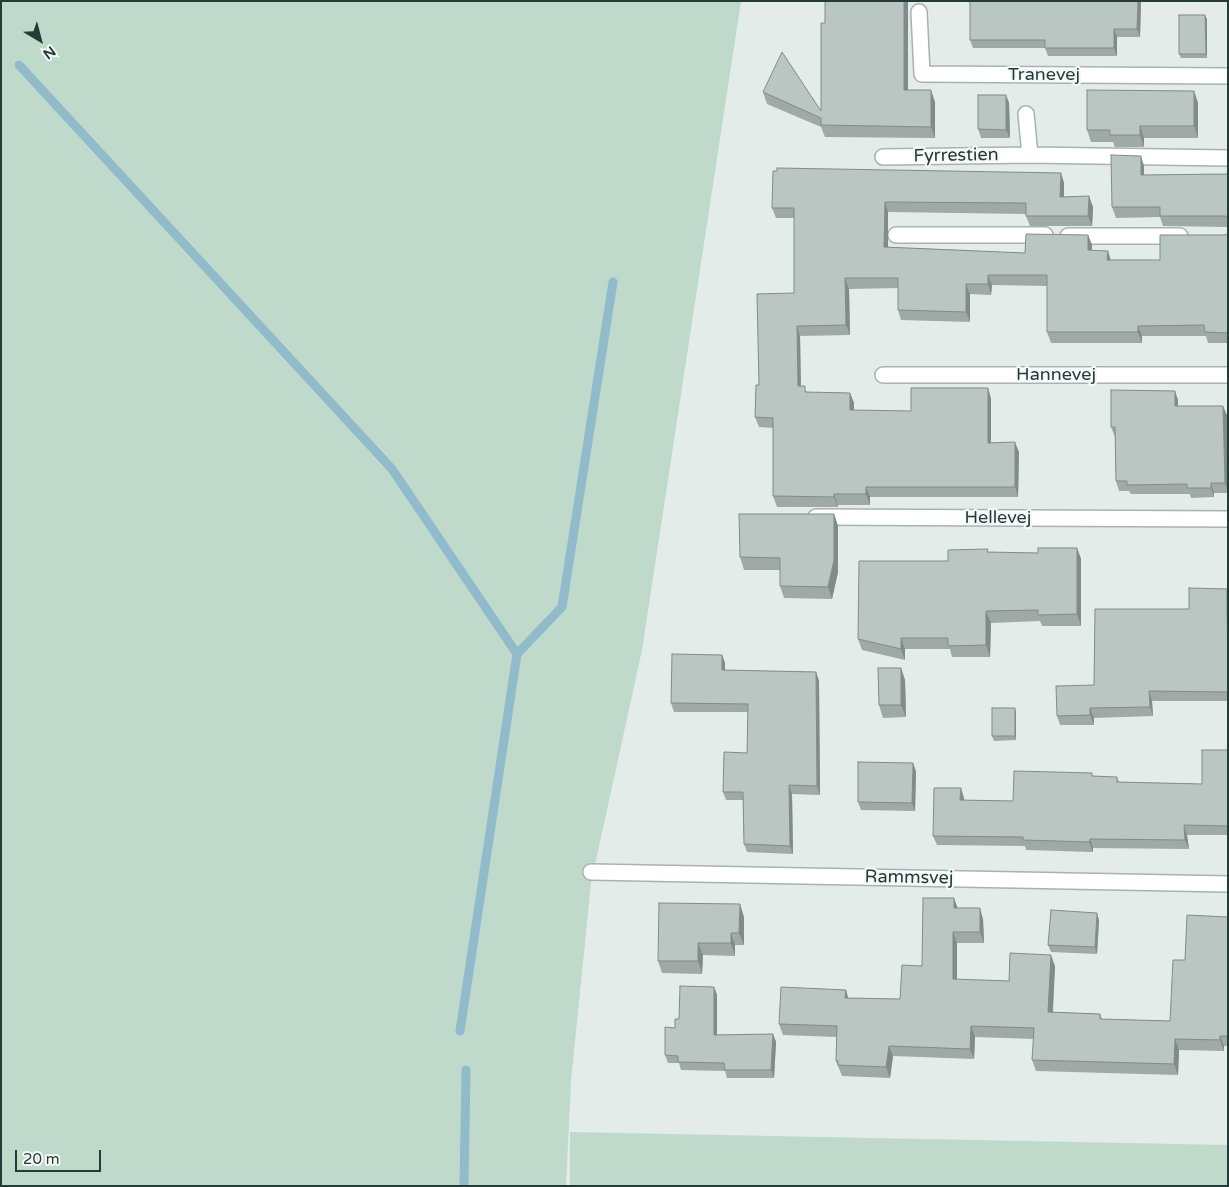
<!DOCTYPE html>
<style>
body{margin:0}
#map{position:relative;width:1229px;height:1187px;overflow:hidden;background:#e3ece9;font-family:"Varela Round",sans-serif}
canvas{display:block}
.frame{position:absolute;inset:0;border:2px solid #253b38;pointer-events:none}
.north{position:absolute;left:15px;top:15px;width:50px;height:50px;-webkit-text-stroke:4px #f4f8f7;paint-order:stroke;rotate:143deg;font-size:14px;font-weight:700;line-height:20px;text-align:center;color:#253b38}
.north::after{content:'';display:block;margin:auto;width:18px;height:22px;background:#253b38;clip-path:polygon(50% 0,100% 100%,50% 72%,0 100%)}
.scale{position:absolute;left:15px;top:1150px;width:86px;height:22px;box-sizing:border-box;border:2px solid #253b38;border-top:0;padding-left:6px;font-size:15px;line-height:18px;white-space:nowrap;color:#253b38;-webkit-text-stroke:4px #f4f8f7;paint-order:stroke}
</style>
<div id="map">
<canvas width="1229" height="1187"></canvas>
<div class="frame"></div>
<div class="north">N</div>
<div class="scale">20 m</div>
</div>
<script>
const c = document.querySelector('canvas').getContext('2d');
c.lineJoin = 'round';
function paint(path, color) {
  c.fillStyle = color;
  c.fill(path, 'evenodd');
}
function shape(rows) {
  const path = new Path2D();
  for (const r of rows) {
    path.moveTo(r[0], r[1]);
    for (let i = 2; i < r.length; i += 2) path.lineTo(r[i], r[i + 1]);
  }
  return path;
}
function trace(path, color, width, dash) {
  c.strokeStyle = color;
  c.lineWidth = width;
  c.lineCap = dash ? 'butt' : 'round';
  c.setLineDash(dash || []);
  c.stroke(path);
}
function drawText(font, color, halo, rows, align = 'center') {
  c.font = font + ' "Varela Round",sans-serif';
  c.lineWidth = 4.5;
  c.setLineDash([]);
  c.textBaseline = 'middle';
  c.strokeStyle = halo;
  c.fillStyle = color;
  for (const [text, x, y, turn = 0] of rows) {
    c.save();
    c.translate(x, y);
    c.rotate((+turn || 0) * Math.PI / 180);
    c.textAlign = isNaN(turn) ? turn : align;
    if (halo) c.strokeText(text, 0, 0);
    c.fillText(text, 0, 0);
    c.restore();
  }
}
const green = shape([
 [1,1,741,1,642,650,591,883,571,1081,566,1186,1,1186],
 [570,1132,1228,1145,1228,1186,570,1186]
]);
const stream = shape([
 [19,65,392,469,517,654,460,1031],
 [517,654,562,607,613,282],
 [464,1186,466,1070]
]);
const minor = shape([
 [919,12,922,74,1228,76],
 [1026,114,1030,155],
 [883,157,1030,155,1228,158],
 [896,235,1045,235],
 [1068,236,1180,236],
 [883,375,1228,375],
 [816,517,1228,519],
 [591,872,1228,884]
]);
const wall = shape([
 [825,1,908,1,908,90,935,102,935,138,825,137,821,127,767,104,763,92,821,111,825,23],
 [1141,1,1140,37,1117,37,1117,56,1048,56,1045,48,973,48,970,40],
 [1207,19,1207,58,1181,58,1179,54],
 [1194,91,1198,103,1198,138,1144,138,1144,147,1115,147,1113,142,1091,142,1087,130],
 [1006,95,1009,103,1010,138,981,138,978,129],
 [1144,166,1144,175,1228,174,1228,227,1163,226,1160,217,1116,218,1112,207],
 [1061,173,1064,183,1064,197,1093,207,1092,226,1030,226,1026,216,1026,214,888,212,888,247,1025,253,1088,235,1092,245,1092,250,1111,260,1160,260,1228,234,1228,343,1208,343,1206,336,1142,336,1142,343,1051,343,1047,332,1047,286,992,285,991,295,970,294,970,322,901,320,898,310,898,288,849,289,850,335,800,336,801,386,807,392,850,393,854,403,854,411,911,411,988,388,991,399,991,442,1019,452,1018,497,870,497,870,505,838,505,838,507,777,507,773,496,773,428,759,427,755,417,759,385,794,293,794,218,776,218,772,208],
 [1178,400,1178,406,1227,415,1228,493,1214,493,1214,497,1191,498,1190,494,1131,494,1129,491,1119,491,1116,481,1115,437,1111,427],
 [834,514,838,526,838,572,832,599,784,598,780,586,780,570,744,570,740,557],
 [1077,548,1081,559,1081,626,1042,626,1040,621,991,623,990,657,952,657,950,649,905,649,905,660,862,650,858,639,948,561,989,552,1038,553],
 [1228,589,1228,701,1152,701,1153,716,1094,718,1094,725,1060,725,1057,716,1094,685,1189,609],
 [722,655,725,663,725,670,816,672,819,681,820,795,792,794,793,854,747,852,744,844,743,800,726,800,723,792,747,753,748,712,674,712,671,703],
 [901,668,905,680,906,717,883,718,879,705],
 [1016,712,1016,740,994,741,992,736],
 [1228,750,1228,835,1187,835,1189,849,1093,848,1093,852,1026,850,1025,846,937,845,933,836,964,798,964,800,1013,801,1093,777,1117,777,1119,782,1202,784],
 [916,771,915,811,861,810,858,802],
 [958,908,983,919,984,943,957,943,957,980,1009,981,1055,966,1053,1012,1100,1014,1102,1019,1170,1021,1185,960,1228,917,1228,1046,1224,1046,1224,1051,1179,1050,1178,1075,1036,1071,1032,1060,1034,1039,975,1037,974,1059,893,1056,890,1078,842,1076,836,1061,837,1037,783,1035,779,1024,846,990,848,998,900,999],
 [744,917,744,945,735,945,735,956,703,955,702,974,662,973,658,961],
 [1099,920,1097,954,1051,952,1048,945],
 [714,987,717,995,717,1035,773,1034,776,1042,774,1078,727,1078,725,1071,681,1070,679,1063,668,1063,665,1055,679,1019]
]);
const shadedWall = shape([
 [904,1,908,1,908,101,904,90],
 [1138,1,1141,1,1140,37,1137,29],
 [1205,15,1207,19,1207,58,1206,54],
 [1114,29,1117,37,1117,56,1114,48],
 [931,90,935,102,935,138,931,127],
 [1194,91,1198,103,1198,138,1194,126],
 [1006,95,1009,103,1010,138,1006,130],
 [1140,126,1144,138,1144,147,1140,135],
 [1141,156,1144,166,1144,185,1141,175],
 [1061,173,1064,183,1064,207,1060,197],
 [1089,196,1093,207,1092,226,1088,216],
 [885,202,888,212,888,258,884,247],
 [1088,235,1092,245,1092,261,1088,250],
 [1108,251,1111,261,1107,260],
 [988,275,992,285,991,295,988,284],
 [845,278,849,289,850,335,846,325],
 [966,284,970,294,970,322,966,312],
 [797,326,800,336,801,397,798,386],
 [1138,326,1142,336,1142,343,1138,332],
 [988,388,991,399,991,453,988,443],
 [1175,391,1178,400,1178,416,1175,406],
 [850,393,854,403,854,421,850,410],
 [1223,406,1227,415,1228,490,1225,483],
 [1015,442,1019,452,1018,497,1015,487],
 [1211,483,1214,493,1214,497,1211,488],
 [866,487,870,497,870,505,866,494],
 [834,494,838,505,838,507,834,497],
 [834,514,838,526,838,572,832,599,828,587],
 [1077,548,1081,559,1081,626,1077,614],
 [986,611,991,623,990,657,986,645],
 [901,638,905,649,905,660,901,649],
 [722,655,725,663,725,678,722,670],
 [901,668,905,680,906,717,901,705],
 [816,672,819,681,820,795,817,786],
 [1149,691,1152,701,1153,716,1150,707],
 [1015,708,1016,712,1016,740,1015,736],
 [1090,708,1094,718,1094,725,1090,715],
 [913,763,916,771,915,811,912,803],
 [789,785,792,794,793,854,790,846],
 [961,788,964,798,964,809,960,800],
 [1184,825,1187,835,1189,849,1185,840],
 [1090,839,1093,848,1093,852,1089,842],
 [954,898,958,909,954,908],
 [740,904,744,917,744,945,739,933],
 [980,908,983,919,984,943,980,932],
 [1097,913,1099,920,1097,954,1095,947],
 [953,932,957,943,957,990,953,979],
 [731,933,735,945,735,956,731,943],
 [698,943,703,955,702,974,698,961],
 [1051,955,1055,966,1052,1023,1048,1012],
 [714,987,717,995,717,1043,714,1035],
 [846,990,849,1001,845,998],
 [971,1026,975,1037,974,1059,970,1049],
 [773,1034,776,1042,774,1078,771,1070],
 [1220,1036,1224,1046,1224,1051,1220,1040],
 [1175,1039,1179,1050,1178,1075,1174,1064],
 [889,1046,893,1056,890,1078,886,1067]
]);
const building = shape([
 [825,1,904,1,904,90,931,90,931,127,821,125,821,118,763,92,782,52,821,111,821,23,825,23,825,1],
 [970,1,1138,1,1137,29,1114,29,1114,48,1045,48,1045,40,970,40,970,1],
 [1179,15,1205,15,1206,54,1179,54,1179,15],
 [1087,90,1194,91,1194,126,1140,126,1140,135,1110,135,1110,130,1087,130,1087,90],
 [978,95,1006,95,1006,130,978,129,978,95],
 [1111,155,1141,156,1141,175,1228,174,1228,218,1225,216,1160,216,1160,207,1112,207,1111,155],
 [777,168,1061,173,1060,197,1089,196,1088,216,1026,216,1026,203,885,202,884,247,1025,253,1026,234,1088,235,1088,250,1108,251,1107,260,1160,260,1160,235,1224,235,1228,234,1228,333,1205,332,1204,325,1138,326,1138,332,1047,332,1047,275,988,275,988,284,966,284,966,312,898,310,898,278,845,278,846,325,797,326,798,386,805,386,805,392,850,393,850,410,911,411,911,388,988,388,988,443,1015,442,1015,487,866,487,866,494,834,494,834,497,773,496,773,418,755,417,756,385,759,385,757,294,794,293,794,208,772,208,773,171,777,171,777,168],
 [1111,390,1175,391,1175,406,1223,406,1225,483,1211,483,1211,488,1187,488,1187,484,1127,485,1127,481,1116,481,1115,427,1111,427,1111,390],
 [739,514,834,514,834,560,828,587,780,586,780,558,740,557,739,514],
 [1038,548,1077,548,1077,614,1038,615,1038,610,986,611,986,645,948,646,948,638,901,638,901,649,858,639,859,561,948,561,948,550,988,549,987,552,1038,553,1038,548],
 [1189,588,1227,589,1228,692,1149,691,1150,707,1090,708,1090,715,1057,716,1056,686,1094,685,1095,609,1189,609,1189,588],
 [672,654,722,655,722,670,816,672,817,786,789,785,790,846,744,844,743,792,723,792,724,752,747,753,748,704,671,703,672,654],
 [878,668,901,668,901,705,879,705,878,668],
 [992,708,1015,708,1015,736,992,736,992,708],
 [1202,750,1228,750,1228,826,1184,825,1185,840,1090,839,1089,842,1023,840,1023,837,933,836,934,788,961,788,960,800,1013,801,1014,771,1092,773,1092,776,1117,777,1117,782,1202,784,1202,750],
 [858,762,913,763,912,803,858,802,858,762],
 [923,898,954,898,954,908,980,908,980,932,953,932,953,979,1009,981,1010,953,1051,955,1048,1012,1100,1014,1100,1019,1170,1021,1173,960,1185,960,1187,915,1228,917,1228,1036,1220,1036,1220,1040,1175,1039,1174,1064,1032,1060,1034,1028,971,1026,970,1049,889,1046,886,1067,838,1065,838,1061,836,1061,837,1026,779,1024,781,987,846,990,845,998,900,999,902,965,922,966,923,898],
 [659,903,740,904,739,933,731,933,731,943,698,943,698,961,658,961,659,903],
 [1051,910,1097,913,1095,947,1048,945,1051,910],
 [680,986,714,987,714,1035,773,1034,771,1070,725,1070,724,1063,678,1062,678,1056,665,1055,665,1027,675,1028,675,1019,679,1019,680,986]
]);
const streetNames = [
 ["Tranevej",1044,75],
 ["Fyrrestien",956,156,-1],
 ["Hannevej",1056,375],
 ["Hellevej",998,518],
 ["Rammsvej",909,878,1]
];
paint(green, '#bfdaca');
trace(stream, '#91bacb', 9);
trace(minor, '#a6b3b0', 18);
trace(minor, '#fff', 15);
paint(wall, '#9faaa7');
paint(shadedWall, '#828b88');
paint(building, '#b9c6c2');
trace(building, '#828b88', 1);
drawText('18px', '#253b38', '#f4f8f7', streetNames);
</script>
